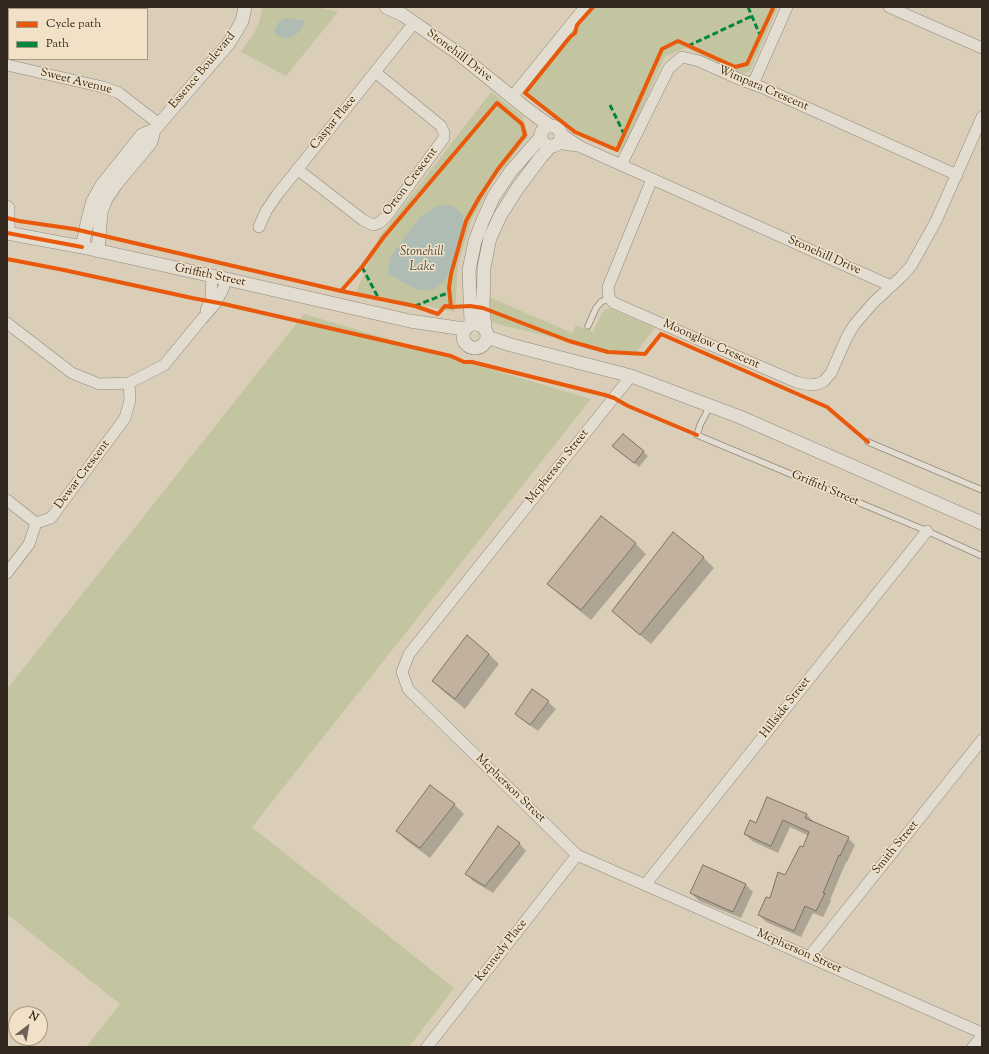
<!DOCTYPE html>
<style>
body{margin:0}
#map{position:relative;width:989px;height:1054px;overflow:hidden;background:#daceb8;font-family:"Sorts Mill Goudy",serif}
canvas{display:block}
.frame{position:absolute;inset:0;border:8px solid #32281f;pointer-events:none}
.legend{position:absolute;left:8px;top:8px;width:140px;height:52px;box-sizing:border-box;background:#f1e1c7;border:1px solid #a59784;margin:0;padding:5px 7px;list-style:none;font-size:12px;color:#32281f}
.legend li{display:flex;align-items:center;gap:8px;height:20px}
.legend b{width:20px;border:1px solid #a59784}
.north{position:absolute;left:8px;top:1006px;width:40px;height:40px;box-sizing:border-box;background:#f1e1c7;border:1px solid #a59784;border-radius:50%;rotate:31deg;font-size:11px;font-weight:700;line-height:16px;text-align:center;color:#32281f}
.north::after{content:'';display:block;margin:auto;width:14px;height:18px;background:#6d6255;clip-path:polygon(50% 0,100% 100%,50% 72%,0 100%)}
</style>
<div id="map">
<canvas width="989" height="1054"></canvas>
<div class="frame"></div>
<ul class="legend">
<li><b style="height:5px;background:#e8590c"></b>Cycle path</li>
<li><b style="height:5px;background:#00873e"></b>Path</li>
</ul>
<div class="north">N</div>
</div>
<script>
const c = document.querySelector('canvas').getContext('2d');
c.lineJoin = 'round';
function paint(path, color) {
  c.fillStyle = color;
  c.fill(path, 'evenodd');
}
function shape(rows) {
  const path = new Path2D();
  for (const r of rows) {
    if (r.length === 3) {
      path.moveTo(r[0] + r[2], r[1]);
      path.arc(r[0], r[1], r[2], 0, 2 * Math.PI);
      continue;
    }
    path.moveTo(r[0], r[1]);
    for (let i = 2; i < r.length; i += 2) path.lineTo(r[i], r[i + 1]);
  }
  return path;
}
function trace(path, color, width, dash) {
  c.strokeStyle = color;
  c.lineWidth = width;
  c.lineCap = dash ? 'butt' : 'round';
  c.setLineDash(dash || []);
  c.stroke(path);
}
function drawText(font, color, halo, rows, align = 'center') {
  c.font = font + ' "Sorts Mill Goudy",serif';
  c.lineWidth = 3;
  c.setLineDash([]);
  c.textBaseline = 'middle';
  c.strokeStyle = halo;
  c.fillStyle = color;
  for (const [text, x, y, turn = 0] of rows) {
    c.save();
    c.translate(x, y);
    c.rotate((+turn || 0) * Math.PI / 180);
    c.textAlign = isNaN(turn) ? turn : align;
    if (halo) c.strokeText(text, 0, 0);
    c.fillText(text, 0, 0);
    c.restore();
  }
}
const green = shape([
 [262,7,318,7,338,12,286,76,241,52,254,33,259,22],
 [594,7,778,7,750,71,743,74,686,48,665,56,624,149,618,151,576,133,529,95,528,88],
 [491,92,522,116,529,136,493,181,471,221,458,265,455,312,356,292,380,236],
 [489,297,572,333,576,325,593,332,603,311,609,308,655,328,633,356,493,323,488,312],
 [304,314,591,399,252,827,454,988,409,1047,86,1047,120,1004,7,914,7,689]
]);
const water = shape([
 [284,18,303,20,304,23,302,27,298,33,292,37,286,39,277,36,274,31,278,23],
 [440,205,453,206,463,215,463,228,451,267,445,281,432,291,415,289,399,280,388,273,390,258,403,239,420,217]
]);
const shadow = shape([
 [618,451,643,451,648,456,639,467],
 [601,517,636,544,646,554,591,620,559,594,549,584],
 [673,534,704,558,714,568,651,644,623,621,613,611],
 [467,637,489,654,499,664,465,709,443,691,433,681],
 [533,690,548,702,556,709,538,731,524,721,516,714],
 [768,798,807,815,814,822,848,838,855,845,847,862,846,862,830,900,831,901,823,917,813,913,801,937,766,922,759,915,803,848,809,836,790,827,778,853,752,841,745,834,757,824],
 [454,804,464,814,430,858,407,841,397,831],
 [519,843,526,851,493,893,473,881,466,874],
 [746,885,753,892,741,918,699,901,691,893]
]);
const building = shape([
 [623,434,644,451,634,463,612,446,623,434],
 [601,516,636,543,581,610,547,584,601,516],
 [673,532,704,557,640,635,612,611,673,532],
 [467,635,489,654,455,699,432,681,467,635],
 [532,689,549,701,530,725,515,714,532,689],
 [430,785,455,804,420,848,396,831,430,785],
 [767,797,807,814,805,818,849,837,840,856,839,855,823,893,825,893,816,911,805,906,794,931,758,915,766,897,770,898,778,872,785,875,800,846,803,847,809,832,783,820,771,846,744,834,750,820,756,823,767,797],
 [498,826,520,843,485,886,465,874,498,826],
 [703,865,746,884,733,912,690,893,703,865]
]);
const service = shape([
 [588,326,596,308,601,302,609,298],
 [710,406,700,425,697,435,927,531,982,556],
 [868,442,982,490]
]);
const minor = shape([
 [889,7,982,48],
 [7,65,103,87,119,93,159,124],
 [753,84,787,7],
 [512,97,585,7],
 [560,133,581,147,891,286],
 [558,143,576,146],
 [621,165,669,68,682,57,699,61,739,79,761,87,957,175],
 [297,169,363,220,373,225,379,223,386,217,444,138,444,133,441,126,375,72],
 [652,179,608,287,609,298,614,303,796,382,810,385,818,384,824,381,831,373,846,339,854,325,873,303,901,277,911,266,936,221,982,117],
 [7,206,9,208,9,233],
 [259,227,266,211,277,195,414,23],
 [206,310,211,300,212,276],
 [7,323,72,373,99,384,129,383,164,365,202,319,216,303,223,289,226,279],
 [631,376,409,654,402,672,408,689,577,855,982,1033],
 [7,500,36,523],
 [36,523,51,518,125,418,130,400,129,383],
 [7,573,29,544,36,523],
 [645,885,927,531],
 [809,957,982,740],
 [427,1047,577,855],
 [973,1047,982,1036]
]);
const tertiary = shape([
 [386,7,403,15,459,54,528,110,550,126],
 [551,136,10],
 [7,233,82,247,226,279,410,321,464,329],
 [82,247,89,215,93,201,102,185,142,135,154,130,229,43,238,28,242,21,245,7],
 [98,251,101,212,106,199,116,184,151,142,154,130],
 [471,323,469,270,475,241,483,220,494,196,511,171,541,137],
 [475,336,12],
 [485,328,483,308,484,267,490,238,500,216,517,189,541,157,551,146],
 [487,337,511,345,631,376,740,417,982,523]
]);
const quiet = shape([
 [748,7,760,35],
 [688,46,752,16],
 [610,105,624,134],
 [362,267,379,299],
 [415,306,450,292]
]);
const cycleway = shape([
 [593,7,577,25,575,33,570,37,525,93,575,132,617,150,662,49,678,41,735,67,747,64,773,8,772,7],
 [7,218,19,221,74,229,341,291,415,306,438,314,445,306,451,307,470,306,483,308,569,341,608,352,645,354,661,334,827,407,868,442],
 [7,233,82,247],
 [7,259,64,270,192,298,224,304,451,356,464,362,472,362,605,395,614,398,628,406,697,435],
 [341,291,362,267,383,238,497,103,522,124,525,135,498,169,479,198,466,221,451,274,449,288,451,307]
]);
const streetNames = [
 ["Stonehill Drive",459,56,37],
 ["Essence Boulevard",203,71,-50],
 ["Sweet Avenue",76,82,14],
 ["Wimpara Crescent",763,89,23],
 ["Caspar Place",334,123,-51],
 ["Orton Crescent",411,182,-53],
 ["Stonehill Drive",824,256,24],
 ["Griffith Street",210,276,12],
 ["Moonglow Crescent",711,345,24],
 ["Mcpherson Street",558,467,-51],
 ["Dewar Crescent",83,475,-53],
 ["Griffith Street",825,489,23],
 ["Hillside Street",786,708,-52],
 ["Mcpherson Street",510,789,44],
 ["Smith Street",896,848,-51],
 ["Kennedy Place",502,951,-52],
 ["Mcpherson Street",799,952,24]
];
const waterNames = [
 ["Stonehill",422,253],
 ["Lake",422,268]
];
paint(green, '#c3c5a0');
paint(water, '#aebcb4');
paint(shadow, '#0003');
paint(building, '#c3b19f');
trace(building, '#7a7367', 1);
trace(service, '#91897d', 7);
trace(minor, '#91897d', 12);
trace(tertiary, '#91897d', 14);
trace(service, '#e2dcd1', 5.5);
trace(minor, '#e2dcd1', 11);
trace(tertiary, '#e2dcd1', 13);
trace(quiet, '#00873e', 3, [6, 3]);
trace(cycleway, '#e8590c', 4);
drawText('12px', '#32281f', '#f1e1c7', streetNames);
drawText('italic 13px', '#4c4b44', '#f1e1c7', waterNames);
</script>
